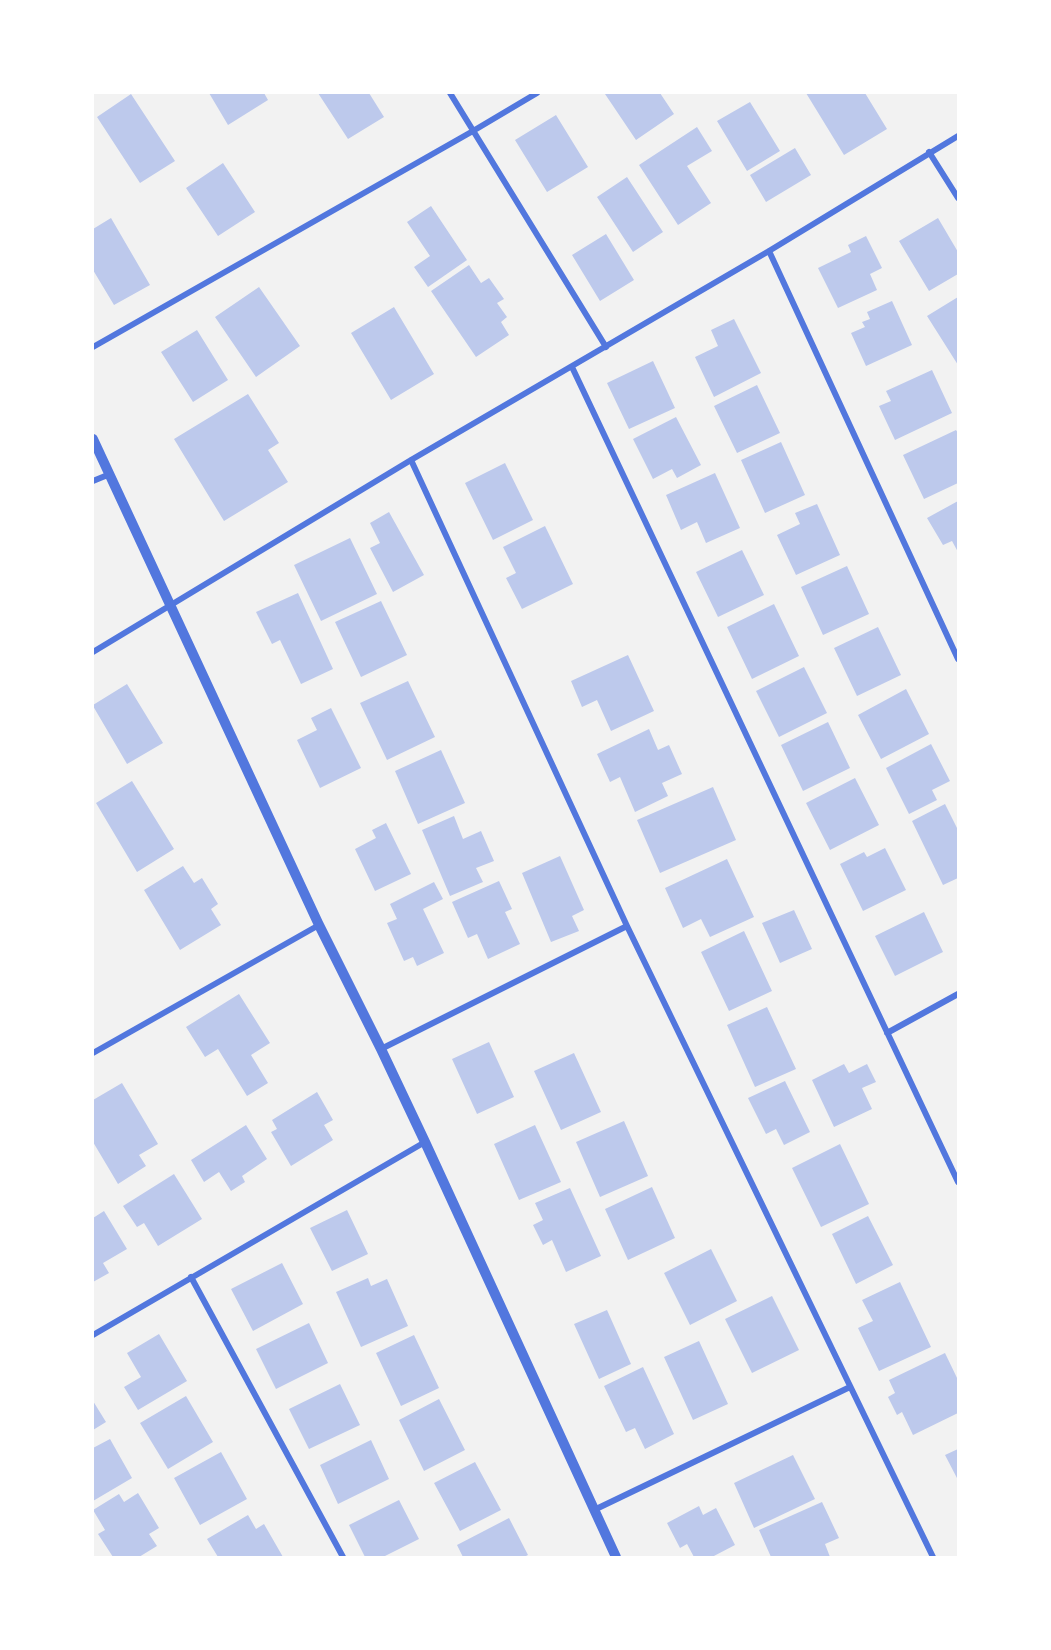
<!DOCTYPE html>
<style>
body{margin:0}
#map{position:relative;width:1051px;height:1650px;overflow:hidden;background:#f2f2f2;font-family:"Titillium Web",sans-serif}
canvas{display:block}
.frame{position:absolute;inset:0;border:94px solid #fff;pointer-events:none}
</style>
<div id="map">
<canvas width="1051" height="1650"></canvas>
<div class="frame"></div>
</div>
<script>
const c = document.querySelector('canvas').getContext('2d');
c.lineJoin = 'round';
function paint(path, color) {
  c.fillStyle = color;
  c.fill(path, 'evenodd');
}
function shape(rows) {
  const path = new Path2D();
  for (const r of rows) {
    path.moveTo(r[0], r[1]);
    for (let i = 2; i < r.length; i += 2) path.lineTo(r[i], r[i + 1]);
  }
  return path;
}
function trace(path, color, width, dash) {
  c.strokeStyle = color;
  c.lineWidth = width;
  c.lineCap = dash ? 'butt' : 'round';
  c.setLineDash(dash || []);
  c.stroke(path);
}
const building = shape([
 [209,93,264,93,268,100,228,125],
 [318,93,369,93,384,117,348,139],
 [606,93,660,93,674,114,636,140,605,94],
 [806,93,865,93,887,129,844,155],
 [131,94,175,161,140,183,97,117],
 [750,102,780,151,747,171,717,121],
 [556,115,588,167,547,192,515,140],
 [697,127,712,151,687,166,711,203,678,225,639,165],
 [795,148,811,175,766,202,750,175],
 [223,163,255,212,218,236,186,188],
 [627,177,663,232,633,252,597,197],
 [431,206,467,260,428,287,414,267,430,256,407,222],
 [111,218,150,285,114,305,93,270,93,229],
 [938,218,958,252,958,274,929,291,899,241],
 [606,234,634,280,600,301,572,255],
 [866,236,882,268,870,274,877,290,838,308,818,268,851,252,848,245],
 [469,265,481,283,489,278,504,299,497,303,507,317,501,322,509,335,476,357,431,291],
 [259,287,300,346,256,377,215,317],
 [958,297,958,365,927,316],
 [892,301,912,345,866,366,851,333,865,327,862,322,870,319,867,312],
 [394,307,434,374,391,400,351,333],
 [734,319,761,373,714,397,695,357,718,346,711,330],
 [197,330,228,380,193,402,161,352],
 [653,361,675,408,629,429,607,383],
 [932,370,952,413,895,440,879,406,891,401,886,391],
 [757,385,780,433,737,453,714,406],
 [248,394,279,443,268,450,288,482,224,521,174,439],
 [676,417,701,465,677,478,672,469,653,479,633,439],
 [956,430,958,433,958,483,924,499,903,455],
 [781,442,805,495,765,513,741,460],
 [505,463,533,520,493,540,465,483],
 [715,473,740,528,706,543,697,522,681,530,666,495],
 [958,501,958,552,952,541,943,545,927,518],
 [817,504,840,555,796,575,777,535,800,524,795,513],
 [389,512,424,575,393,592,370,548,380,543,370,523],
 [545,526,573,584,522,609,506,578,516,573,503,547],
 [350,538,377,594,321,621,294,565],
 [742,550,764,595,718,617,696,572],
 [847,566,869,614,823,635,801,587],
 [298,593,333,669,301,684,280,640,272,644,256,612],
 [381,601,407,655,361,677,335,622],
 [774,604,799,656,752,679,727,627],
 [878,627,901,675,857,696,834,648],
 [628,655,654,711,611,731,597,700,582,707,571,681],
 [804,667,827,713,779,737,756,691],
 [408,681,435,737,387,760,360,703],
 [127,684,163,743,127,764,93,706,93,705],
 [906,689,929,734,881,759,858,715],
 [331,708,361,768,320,788,297,740,317,730,311,718],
 [828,722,850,768,803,791,781,745],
 [649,729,658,750,669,745,682,774,662,783,668,796,635,812,620,777,610,782,597,754],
 [931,744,950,781,932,790,937,800,909,814,886,768],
 [441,750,465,803,418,824,395,771],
 [855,778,879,825,830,850,806,803],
 [132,781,174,849,137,872,96,803],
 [713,787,736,840,660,873,637,820],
 [945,804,958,830,958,878,943,885,912,821],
 [454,816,463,839,481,831,494,861,476,868,483,882,450,896,422,830],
 [386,823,411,874,375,891,355,849,376,838,372,830],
 [885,848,906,890,863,911,840,864,864,852,867,857],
 [560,856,584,910,572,916,579,931,551,942,522,873],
 [727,859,754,917,710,937,701,919,683,928,665,888],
 [183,866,194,883,202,878,218,904,211,909,221,925,180,950,144,890],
 [499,881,512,909,505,912,520,944,488,959,477,934,468,938,452,902],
 [434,882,443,899,423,909,444,953,417,966,413,957,404,961,387,923,397,919,390,904],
 [794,910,812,949,780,963,762,923],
 [924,912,943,952,895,976,875,936],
 [744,931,772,991,729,1011,701,952],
 [239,994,270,1043,251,1055,268,1083,247,1096,218,1049,205,1057,186,1027],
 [767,1007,796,1069,755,1087,727,1025],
 [489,1042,514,1097,477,1114,452,1059],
 [574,1053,601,1112,561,1130,534,1071],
 [844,1064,849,1073,867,1064,876,1082,862,1088,872,1109,834,1127,812,1080],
 [785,1081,810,1132,784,1145,776,1129,766,1134,748,1098],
 [122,1083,158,1144,139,1155,146,1166,118,1184,93,1142,93,1100],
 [317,1092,333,1120,324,1125,333,1140,291,1166,271,1132,277,1129,272,1120],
 [624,1121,648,1176,600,1197,576,1142],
 [246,1125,267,1159,242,1176,245,1182,231,1191,219,1172,204,1182,191,1160],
 [535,1125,561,1182,519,1200,494,1144],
 [840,1144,869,1204,821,1227,792,1168],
 [174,1174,202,1219,158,1246,144,1223,137,1227,123,1206],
 [652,1187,675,1238,628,1260,605,1209],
 [570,1188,601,1256,566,1272,552,1240,543,1245,533,1225,543,1220,535,1203],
 [347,1210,368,1254,332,1271,310,1228],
 [104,1211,127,1249,103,1263,109,1273,93,1282,93,1218],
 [868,1216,893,1265,856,1284,832,1234],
 [711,1249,737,1301,690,1325,664,1273],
 [282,1263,303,1304,253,1331,231,1289],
 [368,1278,371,1286,387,1279,408,1326,361,1347,336,1292],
 [900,1282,931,1347,879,1371,858,1328,873,1321,862,1300],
 [772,1296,799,1350,752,1373,725,1319],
 [607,1310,631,1364,599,1379,574,1324],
 [309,1323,328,1363,276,1389,256,1349],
 [159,1334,187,1381,138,1410,124,1387,141,1377,127,1353],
 [414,1335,439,1388,401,1406,376,1353],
 [699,1341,728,1404,693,1420,664,1357],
 [945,1353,958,1380,958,1413,913,1435,902,1412,897,1415,888,1397,895,1393,889,1380],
 [643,1367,674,1434,645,1449,635,1428,626,1432,604,1386],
 [340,1384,360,1425,309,1449,289,1409],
 [186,1396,213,1442,168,1469,140,1423],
 [439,1399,465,1450,424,1471,399,1420],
 [93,1401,106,1422,93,1430],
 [110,1439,132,1478,93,1501,93,1448],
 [371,1440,389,1479,338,1504,320,1465],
 [958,1449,958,1480,945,1455],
 [221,1452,247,1499,200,1525,174,1478],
 [793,1455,815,1499,754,1528,734,1483],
 [475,1462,501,1510,460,1531,434,1483],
 [138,1493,159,1528,149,1534,157,1546,139,1557,113,1557,98,1534,105,1530,93,1510,119,1494,124,1502],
 [399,1500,419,1539,383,1557,365,1557,349,1525],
 [822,1502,839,1538,825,1544,830,1557,771,1557,759,1530],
 [699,1506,703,1515,716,1508,735,1545,712,1557,694,1557,687,1544,680,1548,667,1523],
 [248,1515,256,1529,264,1524,283,1557,218,1557,207,1539],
 [509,1518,528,1555,524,1557,463,1557,457,1545]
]);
const minor = shape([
 [450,93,606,347],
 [929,152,958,198],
 [769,251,958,659],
 [93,347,473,131,537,93],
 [572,367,958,1182],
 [411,460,627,926,933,1557],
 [93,481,110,474],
 [93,652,411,460,769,251,958,136],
 [887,1033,958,994],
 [381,1049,627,926],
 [93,1053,319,925],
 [191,1277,343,1557],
 [93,1335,425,1142],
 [594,1510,850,1387]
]);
const tertiary = shape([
 [93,439,319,925,381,1049,425,1142,616,1557]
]);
paint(building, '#bdc9ec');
trace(minor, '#5277de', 6);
trace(tertiary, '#5277de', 10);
</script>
